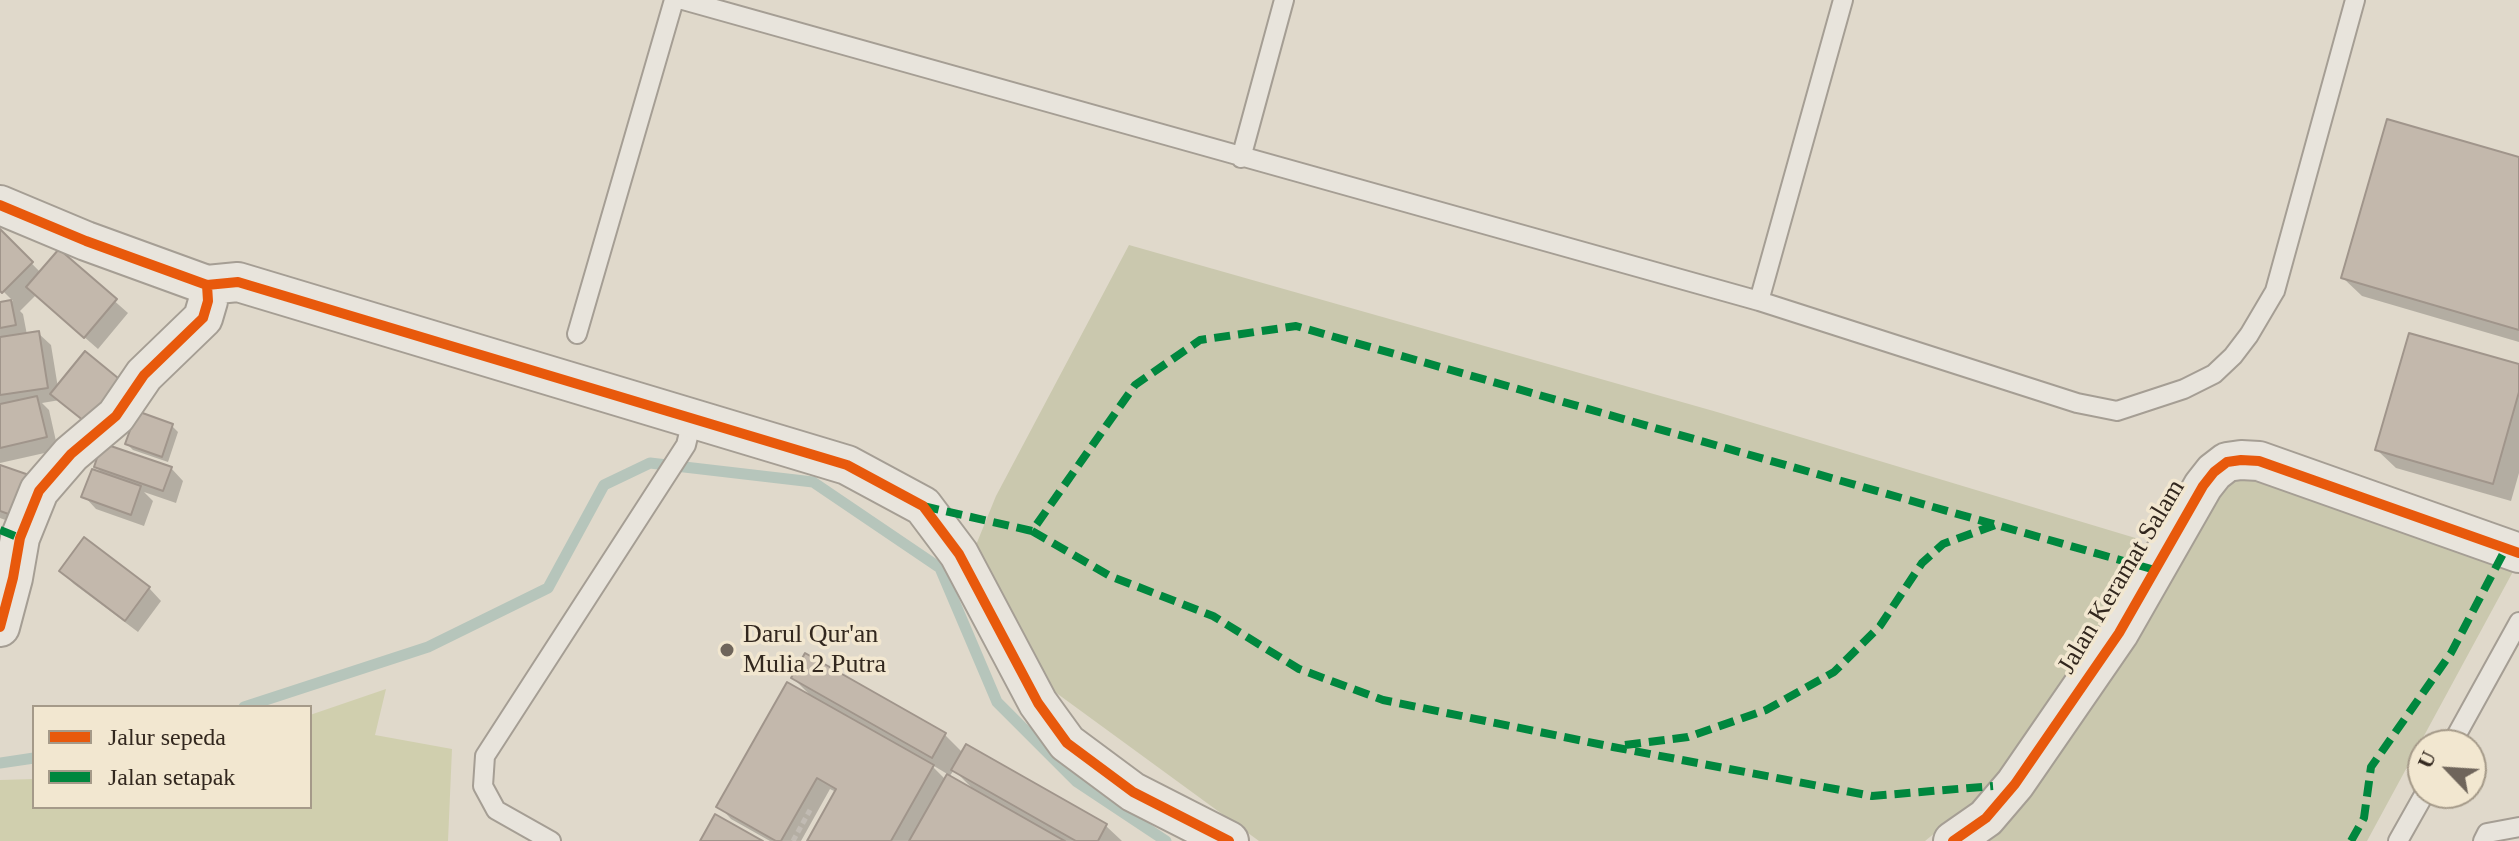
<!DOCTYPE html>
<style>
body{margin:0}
#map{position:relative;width:2519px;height:841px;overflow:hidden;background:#e0d9cb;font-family:Georgia,serif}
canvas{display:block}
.legend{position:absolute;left:32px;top:705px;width:280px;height:104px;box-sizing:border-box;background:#f2e7d0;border:2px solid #a59a89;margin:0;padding:10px 14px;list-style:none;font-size:24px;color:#32271e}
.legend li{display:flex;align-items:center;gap:16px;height:40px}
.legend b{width:40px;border:2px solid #a59a89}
.north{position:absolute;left:2407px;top:729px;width:80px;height:80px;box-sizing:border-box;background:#f2e7d0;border:2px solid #a59a89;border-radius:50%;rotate:295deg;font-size:22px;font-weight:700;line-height:32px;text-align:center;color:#32271e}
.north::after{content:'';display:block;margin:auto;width:28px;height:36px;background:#6f655b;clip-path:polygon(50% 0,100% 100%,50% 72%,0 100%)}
</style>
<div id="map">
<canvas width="2519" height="841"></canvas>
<ul class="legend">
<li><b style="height:10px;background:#e8590c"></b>Jalur sepeda</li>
<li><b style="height:10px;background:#00873e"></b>Jalan setapak</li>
</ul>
<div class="north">U</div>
</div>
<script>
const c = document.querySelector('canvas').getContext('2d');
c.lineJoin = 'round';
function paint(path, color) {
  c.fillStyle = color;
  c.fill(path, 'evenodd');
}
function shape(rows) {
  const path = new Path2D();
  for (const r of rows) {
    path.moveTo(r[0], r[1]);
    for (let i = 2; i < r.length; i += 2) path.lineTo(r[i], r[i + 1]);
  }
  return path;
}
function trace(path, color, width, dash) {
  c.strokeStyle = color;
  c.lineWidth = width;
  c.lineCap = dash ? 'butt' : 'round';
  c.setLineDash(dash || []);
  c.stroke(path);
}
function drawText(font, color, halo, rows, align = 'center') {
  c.font = font + ' Georgia,serif';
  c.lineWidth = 7;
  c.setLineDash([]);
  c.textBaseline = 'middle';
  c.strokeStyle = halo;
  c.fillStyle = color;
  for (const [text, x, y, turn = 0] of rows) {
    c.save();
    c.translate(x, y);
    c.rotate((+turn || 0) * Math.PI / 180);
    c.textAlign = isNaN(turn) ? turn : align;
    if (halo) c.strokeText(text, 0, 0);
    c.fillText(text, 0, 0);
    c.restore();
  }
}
const green = shape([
 [386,689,375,735,452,749,448,841,0,841,0,780,34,779,34,807,310,807,310,715]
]);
const cemetery = shape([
 [1129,245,1717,412,2142,540,2101,625,1993,786,1925,841,1259,841,1055,692,976,545,996,496],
 [2242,476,2516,566,2367,841,1977,841,2213,494]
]);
const shadow = shape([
 [2519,159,2519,342,2362,296,2343,278],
 [0,231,41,273,59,252,128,313,98,349,36,295,20,311,23,314,27,335,38,333,51,345,60,400,42,403,49,410,58,450,0,463,0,304,13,301,0,288],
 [2519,366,2519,473,2511,501,2396,468,2377,450],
 [172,426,178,432,168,462,133,450,127,444],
 [0,467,27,528,0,518],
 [96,467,171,468,183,481,176,503,144,492,153,501,144,526,96,509,84,496,104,475],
 [61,571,149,588,161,601,138,632,74,584],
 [806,656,945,735,963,753,967,746,1106,826,1122,841,809,841,836,792,830,789,801,841,770,841,731,819,719,806,812,697,793,678],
 [934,766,949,775,946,780,933,767],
 [954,770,973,789,949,777]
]);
const stream = shape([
 [244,707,428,647,548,588,604,485,650,463,813,482,940,568,997,702,1077,782,1166,841],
 [0,763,34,758]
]);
const building = shape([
 [2387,119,2519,157,2519,330,2341,278,2387,119],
 [0,229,33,262,2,293,0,291,0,229],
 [59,249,117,299,84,338,26,287,59,249],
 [11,300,16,325,0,328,0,302,11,300],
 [39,331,48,388,0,395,0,337,39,331],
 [2409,333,2519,364,2519,392,2493,484,2375,450,2409,333],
 [85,351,129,387,94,429,50,394,85,351],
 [37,396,47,437,0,448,0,404,37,396],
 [137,411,173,424,162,457,125,444,137,411],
 [102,443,172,467,163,491,94,467,102,443],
 [0,465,29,475,14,516,0,511,0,465],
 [92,469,141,486,131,515,81,497,92,469],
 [84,537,150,587,125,621,59,571,84,537],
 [805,653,946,733,932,758,791,678,805,653],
 [787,682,934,765,891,841,807,841,836,789,817,778,781,841,776,841,716,807,787,682],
 [966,744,1107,824,1098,841,1076,841,951,770,966,744],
 [947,774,1065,841,909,841,947,774],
 [715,814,763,841,700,841,715,814]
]);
const path = shape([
 [793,841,810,810]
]);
const service = shape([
 [683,0,1759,301,2077,403,2117,411,2184,389,2214,374,2233,356,2249,335,2275,291,2355,0],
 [1241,158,1284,0],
 [1759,301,1843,0],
 [577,334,674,0],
 [2451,745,2519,622],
 [551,841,496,810,483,786,485,756,686,445,692,420],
 [2398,841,2425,793],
 [2483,841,2487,833,2519,827]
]);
const minor = shape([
 [0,205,86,241,207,285,238,282,847,465,923,506,959,554,1038,703,1067,743,1133,792,1229,841],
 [0,627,13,578,20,538,39,491,71,454,116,416,144,375,203,318,208,301,207,285],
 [1953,841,1986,818,2015,784,2119,633,2203,486,2214,472,2227,462,2241,460,2259,461,2519,553]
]);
const quiet = shape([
 [923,506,1032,531,1135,385,1200,340,1296,326,2155,570],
 [0,530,20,538],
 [1032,531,1110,576,1213,616,1299,669,1383,700,1613,747,1872,796,1993,786],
 [1625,745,1688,737,1766,710,1834,672,1880,626,1922,563,1943,544,1995,525],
 [2351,841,2364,818,2371,767,2451,653,2506,548]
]);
const cycleway = shape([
 [0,205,86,241,207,285,238,282,847,465,923,506,959,554,1038,703,1067,743,1133,792,1229,841],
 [0,627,13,578,20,538,39,491,71,454,116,416,144,375,203,318,208,301,207,285],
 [1953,841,1986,818,2015,784,2119,633,2203,486,2214,472,2227,462,2241,460,2259,461,2519,553]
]);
const markers = [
 [727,650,8,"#6f655b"]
];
const streetNames = [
 ["Jalan Keramat Salam",2122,577,-59]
];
const poiNames = [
 ["Darul Qur'an",743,635],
 ["Mulia 2 Putra",743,665]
];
paint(green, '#d0cfae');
paint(cemetery, '#cac8ae');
paint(shadow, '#0003');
trace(stream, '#b6c5bb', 11);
paint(building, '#c3b8ac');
trace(building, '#a0958b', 2);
trace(service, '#a59e94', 22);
trace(minor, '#a59e94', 42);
trace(path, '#c1bbb3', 5, [6, 4]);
trace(service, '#e8e4dc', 18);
trace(minor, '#e8e4dc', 38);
trace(quiet, '#00873e', 8, [16, 8]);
trace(cycleway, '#e8590c', 10);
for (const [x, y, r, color] of markers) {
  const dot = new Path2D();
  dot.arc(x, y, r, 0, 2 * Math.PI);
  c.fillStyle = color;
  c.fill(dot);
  trace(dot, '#f2e7d0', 3);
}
drawText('26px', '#32271e', '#f2e7d0', streetNames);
drawText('26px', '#32271e', '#f2e7d0', poiNames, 'left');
</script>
